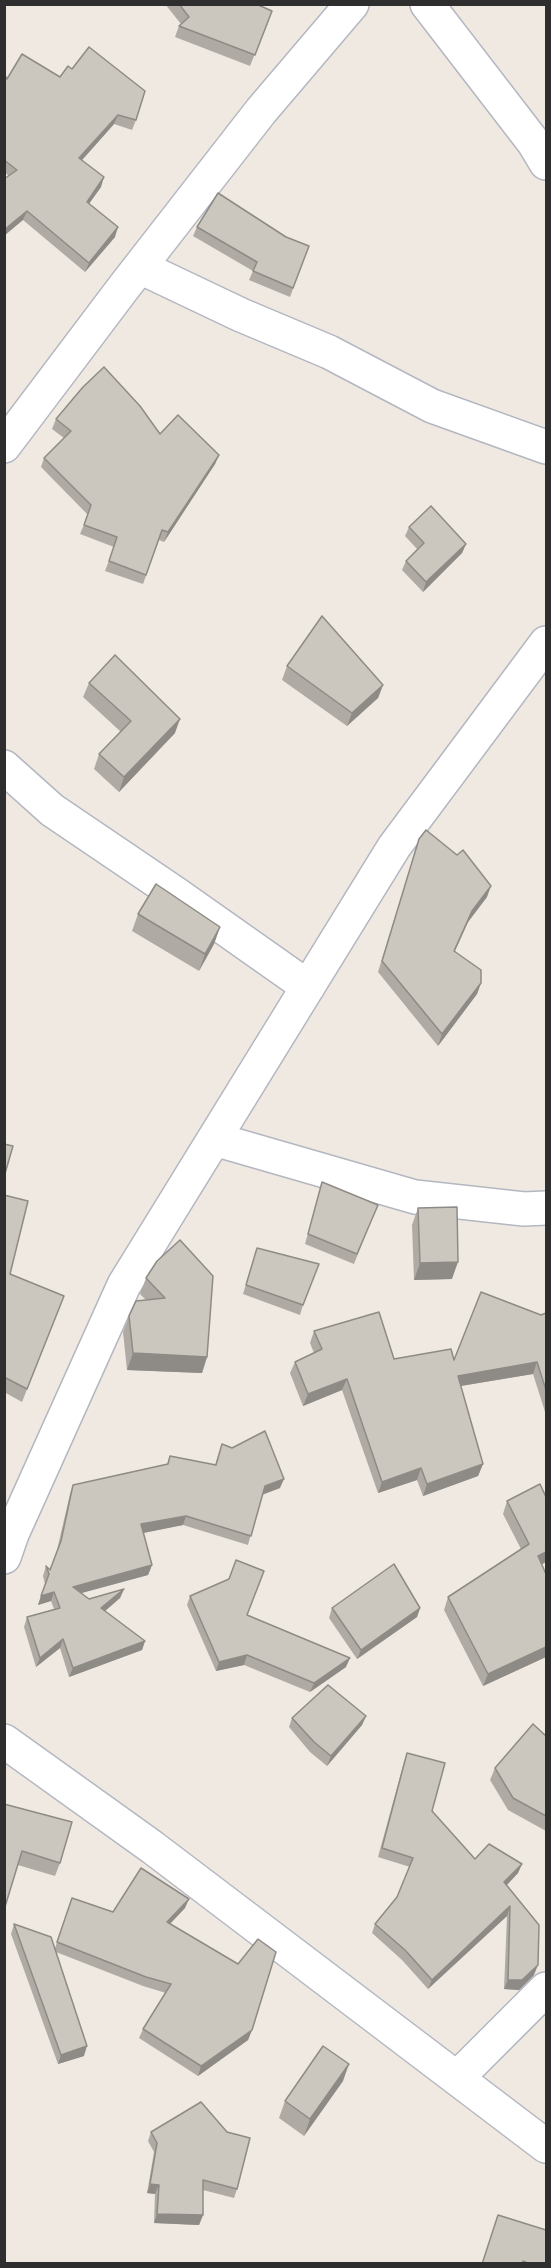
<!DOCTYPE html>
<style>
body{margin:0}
#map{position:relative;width:551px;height:2268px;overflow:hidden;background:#efe9e1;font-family:"Alegreya Sans",sans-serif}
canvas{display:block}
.frame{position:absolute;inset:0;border:6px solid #2e2e2e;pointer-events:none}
</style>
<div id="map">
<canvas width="551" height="2268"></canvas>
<div class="frame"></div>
</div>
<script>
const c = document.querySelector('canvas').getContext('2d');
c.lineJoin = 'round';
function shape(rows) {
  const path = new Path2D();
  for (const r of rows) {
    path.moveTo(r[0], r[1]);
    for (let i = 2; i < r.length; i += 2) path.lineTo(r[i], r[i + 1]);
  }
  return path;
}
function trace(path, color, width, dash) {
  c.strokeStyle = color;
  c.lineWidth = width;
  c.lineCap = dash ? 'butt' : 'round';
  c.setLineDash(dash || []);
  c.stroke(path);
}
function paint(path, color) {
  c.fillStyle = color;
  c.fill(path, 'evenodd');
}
const street = shape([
 [427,4,534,143,546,163],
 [140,267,241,315,329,352,432,406,546,447],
 [4,446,124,287,261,111,352,4],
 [4,767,52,810,176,894,308,987],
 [214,1139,415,1197,524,1209,546,1208],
 [4,1557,12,1534,124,1285,394,847,546,643],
 [4,1741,152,1847,546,2146],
 [457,2078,546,1989]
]);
const wall = shape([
 [165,4,256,4,272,11,250,66,175,37,179,26,181,24],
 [4,74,7,79,60,77,136,120,132,130,114,124,82,160,101,187,89,203,115,237,85,272,23,220,9,176,4,172],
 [197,227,286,237,309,246,290,297,249,280,253,271,193,236],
 [56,419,160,434,219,455,215,464,164,542,159,540,143,584,105,571,114,547,80,534,88,515,41,467,44,458,64,438,52,429],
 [409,527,466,544,462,553,423,592,402,570,406,561,417,549,405,536],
 [287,666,383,685,378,698,347,726,282,680],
 [89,683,175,733,119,792,94,769,99,754,121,732,83,697],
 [419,839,487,897,468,922,455,951,481,983,477,994,438,1046,378,972],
 [138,914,220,927,214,944,199,971,132,931],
 [322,1182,374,1214,354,1264,305,1244],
 [4,1195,10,1274,64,1296,22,1402,4,1392],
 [418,1208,452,1279,414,1280,412,1225],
 [257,1248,303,1305,300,1315,243,1294],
 [157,1261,207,1357,202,1373,127,1370,123,1332,129,1316,146,1300,140,1294,146,1278],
 [546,1313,546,1415,533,1374,461,1386,483,1464,478,1476,423,1496,417,1480,378,1493,342,1390,303,1406,290,1373,295,1362,314,1353,310,1343,314,1331,394,1359,454,1360,541,1315],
 [222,1444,280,1488,262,1495,248,1545,183,1525,143,1533,152,1565,148,1575,82,1593,89,1599,124,1589,120,1598,105,1611,145,1641,142,1650,69,1677,60,1648,36,1667,24,1627,27,1617,54,1609,51,1601,38,1605,45,1584,43,1576,46,1566,50,1570,57,1550,70,1494,73,1485,167,1464,170,1456,215,1465],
 [507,1501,546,1574,546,1657,483,1686,444,1610,448,1597,521,1549,503,1514],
 [190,1596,247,1615,346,1667,310,1692,244,1665,216,1671,187,1605],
 [332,1608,420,1608,417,1617,357,1659,329,1618],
 [366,1716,362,1725,327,1766,310,1752,289,1727,292,1718],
 [546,1736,546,1831,508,1810,490,1780,495,1768],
 [407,1753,432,1811,475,1859,522,1864,518,1873,507,1885,534,1975,519,1990,504,1989,507,1916,428,1989,402,1960,372,1933,375,1924,397,1897,410,1867,378,1857,404,1762],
 [4,1804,60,1863,55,1876,18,1865],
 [72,1898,113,1912,185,1908,170,1924,252,2030,248,2040,198,2076,139,2038,143,2029,166,1993,143,1986,56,1952,84,2056,58,2064,11,1934,14,1924,55,1948],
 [343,2081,304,2136,279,2118,285,2101],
 [151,2132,237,2189,234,2198,203,2190,203,2215,199,2225,154,2223,155,2194,147,2193,154,2152,148,2141]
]);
const shadedWall = shape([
 [118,115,114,124,75,168,79,158],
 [104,177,101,187,84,211,87,202],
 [27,211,23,220,4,236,4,230],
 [118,227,115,237,85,272,89,263],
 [219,455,215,464,164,542,168,532],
 [466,544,462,553,423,592,426,582],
 [383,685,378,698,347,726,352,713],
 [180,719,175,733,119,792,124,777],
 [491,886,487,897,468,922,450,962,472,911],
 [220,927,214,944,199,971,205,954],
 [481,983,477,994,438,1046,442,1034],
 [458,1262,452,1279,414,1280,420,1263],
 [133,1353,207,1357,202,1373,127,1370],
 [537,1362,533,1374,454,1387,458,1376],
 [347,1379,342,1390,303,1406,308,1394],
 [483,1464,478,1476,423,1496,427,1484],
 [421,1468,417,1480,378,1493,382,1482],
 [284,1479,280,1488,261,1495,265,1486],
 [186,1516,183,1525,138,1534,141,1524],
 [546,1552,546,1562,534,1569,538,1556],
 [152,1565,148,1575,70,1596,73,1587],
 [124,1589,120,1598,98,1617,101,1608],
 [54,1592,51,1601,38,1605,41,1596],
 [420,1608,417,1617,357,1659,361,1650],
 [63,1639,60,1648,36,1667,40,1658],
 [145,1641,142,1650,69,1677,73,1668],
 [546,1647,546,1657,483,1686,488,1674],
 [247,1655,244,1665,216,1671,219,1662],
 [350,1658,346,1667,310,1692,314,1683],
 [366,1716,362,1725,327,1766,331,1756],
 [522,1864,518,1873,501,1891,504,1882],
 [189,1899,185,1908,163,1931,167,1922],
 [510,1906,507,1916,428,1989,432,1980],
 [538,1965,534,1975,519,1990,504,1989,508,1980],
 [252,2030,248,2040,198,2076,201,2066],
 [87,2046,84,2056,58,2064,61,2055],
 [349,2064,343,2081,304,2136,310,2119],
 [150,2184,159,2185,155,2194,147,2193],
 [157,2214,203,2215,199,2225,154,2223]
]);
const building = shape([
 [179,4,256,4,272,11,255,55,179,26,189,17,179,4],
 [89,47,145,91,136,120,118,115,79,158,104,177,87,202,118,227,89,263,27,211,4,230,4,179,17,170,4,160,4,74,7,79,22,54,60,77,68,66,72,69,89,47],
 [218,193,286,237,309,246,293,288,253,271,257,262,197,227,218,193],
 [104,367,140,406,160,434,178,415,219,455,168,532,162,530,146,575,109,561,117,537,84,525,91,505,44,458,71,431,56,419,83,387,104,367],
 [431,506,466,544,426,582,406,561,424,543,409,527,431,506],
 [322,616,383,685,352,713,287,666,322,616],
 [115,655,180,719,124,777,99,754,131,721,89,683,115,655],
 [426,830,457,855,463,850,491,886,472,911,454,951,481,970,481,983,442,1034,382,961,419,839,426,830],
 [156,884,220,927,205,954,138,914,156,884],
 [4,1144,13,1146,4,1177,4,1144],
 [322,1182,378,1205,357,1254,308,1234,322,1182],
 [4,1195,28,1201,10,1274,64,1296,27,1389,4,1377,4,1195],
 [457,1207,458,1262,420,1263,418,1208,457,1207],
 [180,1240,213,1276,207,1357,133,1353,129,1316,136,1301,165,1298,146,1278,157,1261,180,1240],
 [257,1248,319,1264,303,1305,246,1285,257,1248],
 [481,1292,541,1315,546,1313,546,1390,537,1362,458,1376,483,1464,427,1484,421,1468,382,1482,347,1379,308,1394,295,1362,322,1349,314,1331,379,1312,394,1359,451,1349,454,1360,481,1292],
 [265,1431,284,1479,265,1486,251,1536,186,1516,141,1524,152,1565,73,1587,89,1599,124,1589,101,1608,145,1641,73,1668,63,1639,40,1658,27,1617,60,1608,54,1592,41,1596,49,1574,46,1566,50,1570,61,1541,73,1485,168,1464,170,1456,216,1465,222,1444,232,1448,265,1431],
 [540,1484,546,1497,546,1552,538,1556,546,1574,546,1647,488,1674,448,1597,529,1544,507,1501,540,1484],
 [236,1560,264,1571,247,1615,350,1658,314,1683,247,1655,219,1662,190,1596,229,1579,236,1560],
 [394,1564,420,1608,361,1650,332,1608,394,1564],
 [328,1685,366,1716,331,1756,314,1742,292,1718,328,1685],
 [533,1724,546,1736,546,1816,513,1798,495,1768,533,1724],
 [407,1753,445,1763,432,1811,475,1859,489,1844,522,1864,504,1882,539,1925,538,1965,522,1980,508,1980,510,1906,432,1980,405,1950,375,1924,397,1897,413,1858,382,1848,407,1753],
 [4,1804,72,1822,60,1863,22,1851,4,1910,4,1804],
 [141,1868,189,1899,167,1922,238,1964,258,1939,276,1952,252,2030,201,2066,143,2029,171,1984,146,1977,57,1942,72,1898,113,1912,141,1868],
 [14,1924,51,1937,87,2046,61,2055,14,1924],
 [323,2046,349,2064,310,2119,285,2101,323,2046],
 [201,2102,227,2132,250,2138,237,2189,203,2180,203,2215,157,2214,159,2185,150,2184,157,2143,151,2132,201,2102],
 [498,2215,546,2230,546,2264,530,2264,523,2261,522,2264,482,2264,498,2215]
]);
trace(street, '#b4b7c1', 36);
trace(street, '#fff', 33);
paint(wall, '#afaba4');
paint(shadedWall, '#8e8b86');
paint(building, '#cbc7bf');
trace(building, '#8e8b86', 1.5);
</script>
